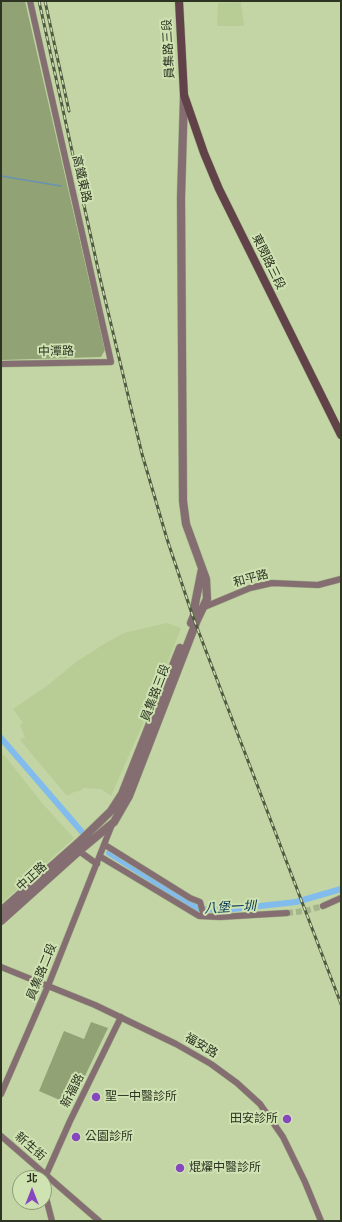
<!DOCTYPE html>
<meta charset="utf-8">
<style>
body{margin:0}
#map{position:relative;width:342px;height:1222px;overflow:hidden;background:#c3d5a5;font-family:"DejaVu Sans","Noto Sans TC",sans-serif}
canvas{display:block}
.frame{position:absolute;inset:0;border:2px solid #2d3422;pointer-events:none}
.north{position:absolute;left:12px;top:1170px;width:40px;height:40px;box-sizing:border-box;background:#cfe2b2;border:1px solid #8e9c78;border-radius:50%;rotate:0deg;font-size:11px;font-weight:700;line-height:16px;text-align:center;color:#2d3422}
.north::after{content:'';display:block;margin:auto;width:14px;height:18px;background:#8548be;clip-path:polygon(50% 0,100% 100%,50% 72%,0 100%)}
</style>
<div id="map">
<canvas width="342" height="1222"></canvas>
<div class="frame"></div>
<div class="north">北</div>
</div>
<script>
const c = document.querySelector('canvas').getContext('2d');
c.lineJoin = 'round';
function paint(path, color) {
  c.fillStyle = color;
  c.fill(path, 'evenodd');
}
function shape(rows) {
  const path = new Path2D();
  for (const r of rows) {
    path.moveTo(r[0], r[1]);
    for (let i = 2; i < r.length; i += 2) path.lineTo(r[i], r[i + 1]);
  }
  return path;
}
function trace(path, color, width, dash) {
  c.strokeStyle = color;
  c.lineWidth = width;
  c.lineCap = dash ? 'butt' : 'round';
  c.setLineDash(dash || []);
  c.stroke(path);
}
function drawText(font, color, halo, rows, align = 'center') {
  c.font = font + ' "DejaVu Sans","Noto Sans TC",sans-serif';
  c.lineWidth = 4;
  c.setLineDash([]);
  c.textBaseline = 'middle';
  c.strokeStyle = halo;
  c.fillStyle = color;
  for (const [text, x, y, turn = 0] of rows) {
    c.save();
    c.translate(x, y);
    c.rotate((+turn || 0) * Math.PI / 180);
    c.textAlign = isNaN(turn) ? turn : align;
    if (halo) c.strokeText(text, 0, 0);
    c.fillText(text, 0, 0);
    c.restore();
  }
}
const built = shape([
 [241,2,244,26,217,26,218,3],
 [167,623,181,628,146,717,111,796,101,789,83,788,80,791,74,792,67,796,20,740,25,737,20,725,23,723,13,709,48,685,76,662,104,644,124,633],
 [1,754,5,756,43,804,74,838,1,904]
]);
const green = shape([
 [1,1,25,1,105,350,101,357,1,360],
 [91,1022,108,1028,71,1105,39,1091,64,1031,84,1039]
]);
const stream = shape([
 [1,176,61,186]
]);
const canal = shape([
 [1,738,82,832],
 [109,853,198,909,224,910,296,902,341,889]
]);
const minorTunnel = shape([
 [287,913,305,911,323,906]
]);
const minor = shape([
 [1,364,111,362,30,1],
 [202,608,250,588,272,583,318,585,341,579],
 [105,845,190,898,200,902,204,916],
 [79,851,97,864],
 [101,857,199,916,220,917,287,913],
 [323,906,341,898],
 [1,967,95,1005,176,1044,211,1064,237,1083,260,1104,283,1137,305,1182,321,1221],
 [1,1094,48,986,113,822],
 [1,1136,99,1221],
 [44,1184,46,1175,70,1121,121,1017],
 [44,1190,52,1221]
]);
const tertiary = shape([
 [191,623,195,613,195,604,202,569],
 [1,911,79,842,111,811,122,794,180,648],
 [1,921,79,851,114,822,129,796,197,620,207,599,206,579,186,524,183,501,181,198,184,96]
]);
const secondary = shape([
 [179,1,184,95,204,153,219,189,341,435]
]);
const rail = shape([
 [39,1,100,278,142,454,167,539,193,617,341,1004],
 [45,1,69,111]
]);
const markers = [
 [96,1097,5,"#8548be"],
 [287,1119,5,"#8548be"],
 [76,1137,5,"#8548be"],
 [180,1168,5,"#8548be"]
];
const streetNames = [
 ["員集路三段",169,49,-93],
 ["高鐵東路",81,179,77],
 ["東閔路三段",268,262,64],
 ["中潭路",56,352,-1],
 ["和平路",251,579,-15],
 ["員集路三段",156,693,-69],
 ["中正路",32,877,-42],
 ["員集路二段",42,972,-68],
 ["福安路",201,1046,31],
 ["新福路",73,1091,-63],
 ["新生街",30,1147,41]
];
const poiNames = [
 ["聖一中醫診所",105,1097],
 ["田安診所",278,1119,"right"],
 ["公園診所",85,1137],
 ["焜燿中醫診所",189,1168]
];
const waterNames = [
 ["八堡一圳",230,908,-3]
];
paint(built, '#b8cd96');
paint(green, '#91a275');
trace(stream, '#6893b0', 1.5);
trace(canal, '#81bced', 6);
trace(minorTunnel, '#a5b58b', 6, [6, 3]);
trace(minor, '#a2b288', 7);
trace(tertiary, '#a2b288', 9);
trace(secondary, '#a2b288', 9);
trace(minor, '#856e72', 6);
trace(tertiary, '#856e72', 8);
trace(secondary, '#614249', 8);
trace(rail, '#515b42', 3);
trace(rail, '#cfe2b2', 1.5, [4.5]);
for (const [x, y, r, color] of markers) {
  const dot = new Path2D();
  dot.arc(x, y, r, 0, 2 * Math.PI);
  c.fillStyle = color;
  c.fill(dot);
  trace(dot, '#cfe2b2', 1.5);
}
drawText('12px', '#2d3422', '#cfe2b2', streetNames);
drawText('12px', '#2d3422', '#cfe2b2', poiNames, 'left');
drawText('italic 13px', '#063555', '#cfe2b2', waterNames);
</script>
